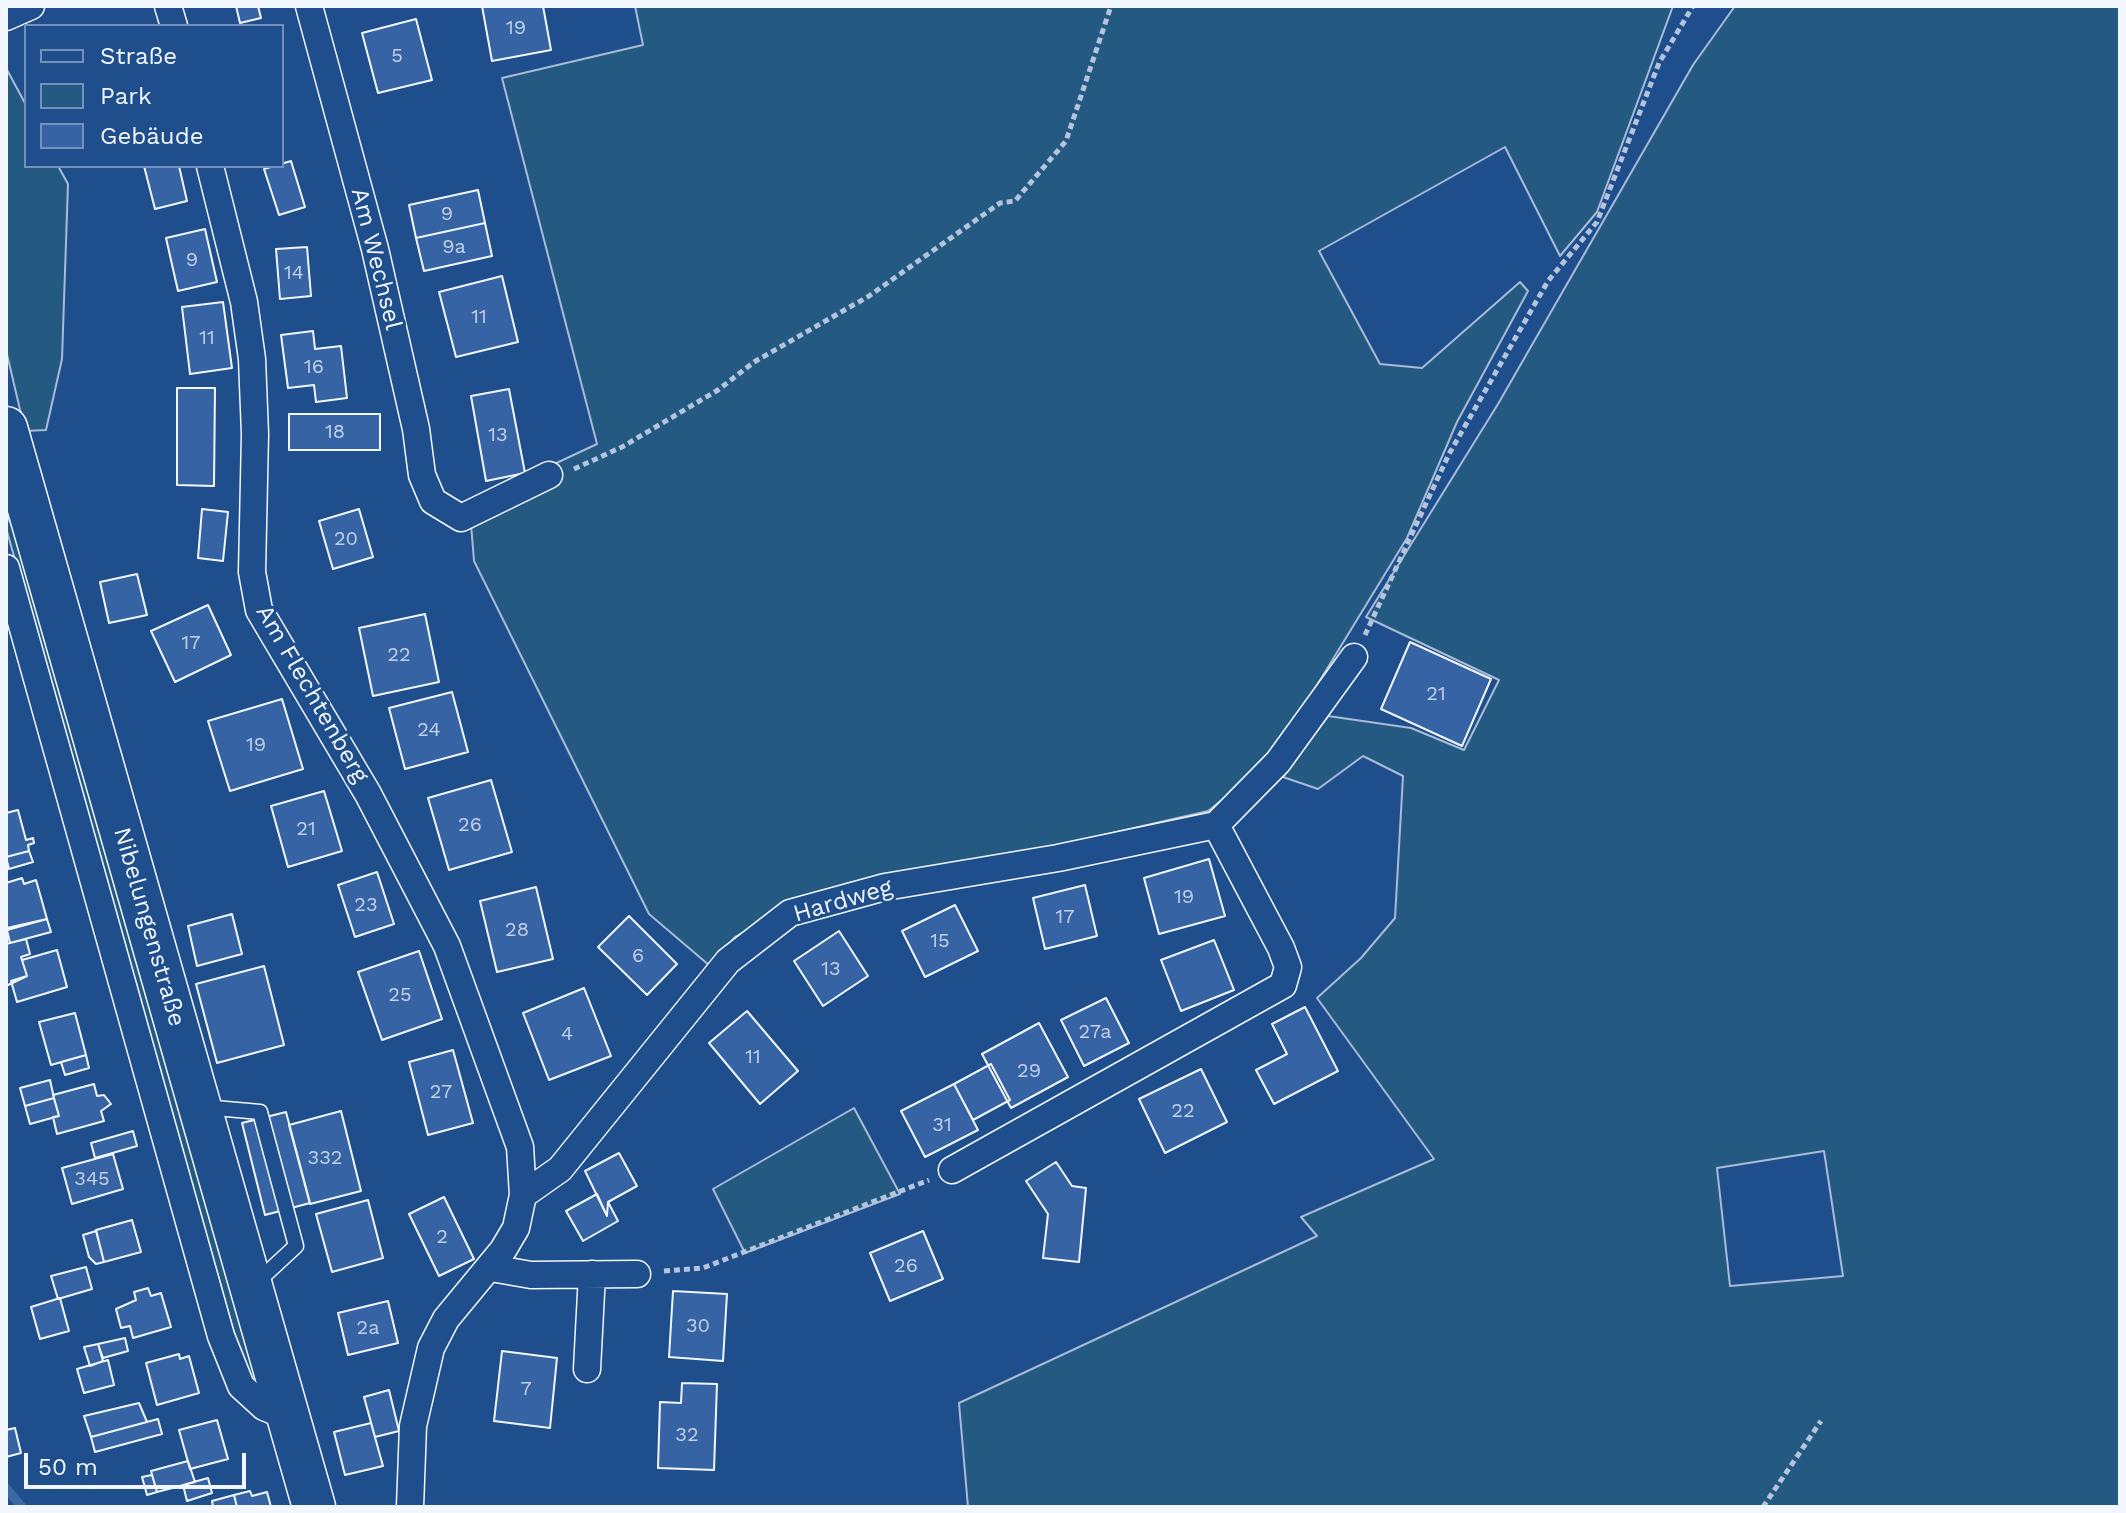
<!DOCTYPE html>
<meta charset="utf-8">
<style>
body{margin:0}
#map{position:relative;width:2126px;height:1513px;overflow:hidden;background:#1f4e8c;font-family:"Work Sans",sans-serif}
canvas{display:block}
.frame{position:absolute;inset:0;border:8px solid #f2f6ff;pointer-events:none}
.legend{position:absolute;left:24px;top:24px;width:260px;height:144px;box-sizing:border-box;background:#1f4e8c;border:2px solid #7391ba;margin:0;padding:10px 14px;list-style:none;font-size:24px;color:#f2f6ff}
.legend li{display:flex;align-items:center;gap:16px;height:40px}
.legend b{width:40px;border:2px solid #7391ba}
.scale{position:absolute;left:24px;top:1453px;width:222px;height:36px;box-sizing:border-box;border:4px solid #f2f6ff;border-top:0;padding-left:10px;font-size:24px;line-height:28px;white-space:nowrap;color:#f2f6ff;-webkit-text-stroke:6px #1f4e8c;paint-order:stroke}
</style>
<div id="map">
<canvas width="2126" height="1513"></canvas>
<div class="frame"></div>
<ul class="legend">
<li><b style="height:10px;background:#1f4e8c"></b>Straße</li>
<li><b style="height:22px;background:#245a82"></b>Park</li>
<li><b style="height:22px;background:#3563a3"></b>Gebäude</li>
</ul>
<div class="scale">50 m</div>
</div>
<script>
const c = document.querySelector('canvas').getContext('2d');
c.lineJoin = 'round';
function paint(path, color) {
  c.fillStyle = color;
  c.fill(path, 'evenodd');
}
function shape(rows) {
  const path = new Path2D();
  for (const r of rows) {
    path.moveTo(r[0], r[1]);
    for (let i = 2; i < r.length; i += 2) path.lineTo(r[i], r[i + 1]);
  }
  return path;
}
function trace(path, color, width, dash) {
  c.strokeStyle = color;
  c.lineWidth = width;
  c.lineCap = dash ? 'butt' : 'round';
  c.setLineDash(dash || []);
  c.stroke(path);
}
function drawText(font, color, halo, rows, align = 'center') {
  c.font = font + ' "Work Sans",sans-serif';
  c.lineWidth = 6;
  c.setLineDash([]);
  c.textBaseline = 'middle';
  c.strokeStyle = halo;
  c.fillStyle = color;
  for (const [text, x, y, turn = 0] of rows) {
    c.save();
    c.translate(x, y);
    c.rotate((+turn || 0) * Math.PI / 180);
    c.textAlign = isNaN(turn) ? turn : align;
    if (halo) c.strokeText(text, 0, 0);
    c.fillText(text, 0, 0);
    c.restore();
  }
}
const green = shape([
 [635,6,1673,6,1597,212,1560,256,1505,147,1319,251,1380,364,1422,368,1520,282,1528,291,1457,422,1407,538,1281,744,1251,777,1208,811,982,863,849,883,797,901,735,937,710,966,649,914,474,561,471,524,550,466,597,444,502,78,643,45,635,6],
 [1735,6,2120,6,2120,1507,968,1507,959,1403,1317,1236,1301,1217,1434,1159,1317,998,1361,958,1395,918,1403,776,1363,756,1318,789,1283,777,1328,716,1411,728,1464,750,1499,680,1366,617,1498,404,1693,65,1735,6],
 [1824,1151,1843,1276,1730,1286,1717,1168,1824,1151],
 [6,68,26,105,26,166,58,166,68,184,62,359,46,430,25,431,6,350,6,68],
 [10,510,265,1385,250,1389,6,528,10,510],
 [854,1108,900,1194,745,1253,713,1189,854,1108]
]);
const stream = shape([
 [6,1488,22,1507]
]);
const building = shape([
 [236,6,258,6,261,18,240,23,236,6],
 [482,6,543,6,551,50,492,61,482,6],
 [416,19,432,80,378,93,362,33,416,19],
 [291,161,305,207,279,215,264,169,291,161],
 [144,166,179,166,187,201,155,209,144,166],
 [478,190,485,223,416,238,409,205,478,190],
 [485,223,492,256,424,271,416,238,485,223],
 [205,229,217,282,178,291,166,238,205,229],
 [307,247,311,296,280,299,276,249,307,247],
 [502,276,518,342,456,357,439,292,502,276],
 [223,302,232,368,190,374,182,307,223,302],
 [313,331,315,349,341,346,347,398,316,402,314,385,288,388,281,335,313,331],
 [177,388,215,388,214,486,177,485,177,388],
 [509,389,525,473,486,481,471,396,509,389],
 [289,414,380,414,380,450,289,450,289,414],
 [202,509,228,512,223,561,198,558,202,509],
 [359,509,373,557,333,569,319,521,359,509],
 [137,574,147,615,109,623,100,582,137,574],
 [208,605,231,655,175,682,151,631,208,605],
 [425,614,439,682,373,696,359,628,425,614],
 [1410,642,1491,679,1462,746,1381,709,1410,642],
 [452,692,468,752,405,769,389,708,452,692],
 [282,699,303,769,230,791,208,721,282,699],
 [491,780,512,852,449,870,428,798,491,780],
 [324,791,342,851,288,867,271,806,324,791],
 [18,810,26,840,33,838,34,843,28,845,29,851,6,857,6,813,18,810],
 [29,851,33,862,9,869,6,857,29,851],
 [1209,859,1225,916,1159,934,1144,878,1209,859],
 [377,872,394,924,355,937,338,885,377,872],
 [22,878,24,884,36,880,47,919,7,928,6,883,22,878],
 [1085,885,1097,936,1045,949,1033,898,1085,885],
 [536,887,553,959,497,972,480,901,536,887],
 [955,905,978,951,925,977,902,931,955,905],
 [232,914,242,954,197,966,188,926,232,914],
 [629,916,677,964,647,995,598,947,629,916],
 [47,919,51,932,10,943,7,930,47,919],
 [839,931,868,976,823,1006,794,961,839,931],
 [26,939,30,954,21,957,27,976,6,986,6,944,26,939],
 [1214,940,1234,990,1181,1011,1161,960,1214,940],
 [57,950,67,987,17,1002,11,981,27,976,22,960,57,950],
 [419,951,442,1019,382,1040,358,972,419,951],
 [264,966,284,1045,217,1063,196,984,264,966],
 [584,988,611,1056,549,1080,523,1013,584,988],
 [1106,998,1129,1043,1084,1066,1061,1020,1106,998],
 [1305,1007,1338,1071,1274,1104,1256,1070,1287,1054,1272,1024,1305,1007],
 [747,1011,798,1071,760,1104,709,1043,747,1011],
 [75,1013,86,1055,51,1065,39,1022,75,1013],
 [1039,1023,1068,1077,1011,1108,982,1054,1039,1023],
 [453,1050,473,1123,428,1135,409,1062,453,1050],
 [86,1055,89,1068,65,1075,61,1062,86,1055],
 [991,1064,1010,1100,973,1120,954,1084,991,1064],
 [1201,1069,1227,1122,1165,1153,1139,1099,1201,1069],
 [50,1080,54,1098,25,1106,20,1088,50,1080],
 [94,1084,97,1096,104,1095,111,1104,101,1111,104,1121,57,1134,53,1117,59,1116,53,1095,94,1084],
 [954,1084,978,1130,925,1157,901,1111,954,1084],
 [54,1098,59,1116,30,1124,25,1106,54,1098],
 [341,1111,361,1191,310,1204,289,1125,341,1111],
 [286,1112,310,1203,265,1215,242,1123,286,1112],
 [133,1131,137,1146,95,1158,91,1143,133,1131],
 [619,1153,637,1186,608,1202,607,1216,585,1171,619,1153],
 [113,1154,123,1189,72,1204,62,1168,113,1154],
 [1056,1162,1072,1186,1086,1188,1079,1262,1043,1258,1048,1214,1026,1181,1056,1162],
 [597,1194,607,1216,608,1202,618,1221,583,1241,566,1211,597,1194],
 [444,1197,474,1259,439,1276,409,1214,444,1197],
 [368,1200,383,1258,332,1272,316,1214,368,1200],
 [132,1220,141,1252,104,1262,96,1230,132,1220],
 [96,1231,104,1262,96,1264,89,1257,83,1235,96,1231],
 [923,1231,943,1279,890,1301,870,1253,923,1231],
 [86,1267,92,1289,58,1299,51,1276,86,1267],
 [148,1288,151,1296,161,1293,171,1327,133,1338,130,1326,121,1328,116,1309,136,1300,134,1292,148,1288],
 [673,1291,727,1294,723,1361,669,1357,673,1291],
 [60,1298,69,1331,40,1339,31,1307,60,1298],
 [388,1301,398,1343,348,1355,338,1313,388,1301],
 [125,1338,128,1351,103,1358,98,1344,125,1338],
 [98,1344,103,1361,90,1366,84,1347,98,1344],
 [502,1351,557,1358,550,1428,494,1421,502,1351],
 [179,1354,180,1359,189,1356,199,1393,157,1405,146,1363,179,1354],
 [108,1360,114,1385,84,1393,77,1369,108,1360],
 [682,1383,717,1384,714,1470,658,1468,660,1402,681,1403,682,1383],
 [389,1390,399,1431,375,1437,364,1397,389,1390],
 [139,1403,147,1422,91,1437,84,1416,139,1403],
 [158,1419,162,1434,95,1452,91,1437,158,1419],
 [217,1420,228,1459,190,1469,179,1430,217,1420],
 [371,1423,383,1466,345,1475,334,1432,371,1423],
 [15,1428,21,1453,6,1457,6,1430,15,1428],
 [188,1461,195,1482,157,1492,151,1471,188,1461],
 [152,1475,157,1492,147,1495,142,1477,152,1475],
 [208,1478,212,1493,187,1501,183,1485,208,1478],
 [250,1491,252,1496,267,1492,271,1507,237,1507,234,1495,250,1491],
 [234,1495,237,1507,213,1507,212,1501,234,1495]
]);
const path = shape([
 [574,469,622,447,718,390,754,362,869,296,1000,203,1015,201,1066,141,1111,6],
 [1365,635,1449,454,1548,281,1597,222,1659,63,1693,6],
 [664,1271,703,1268,929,1180],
 [1763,1507,1821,1421]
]);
const lane = shape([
 [204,1107,260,1112,296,1246,255,1284]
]);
const street = shape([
 [168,6,174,26],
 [309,6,375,249,416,429,422,475,433,501,461,518,549,475],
 [6,17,31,6],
 [210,166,244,302,252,359,255,434,252,572,259,610,368,794,447,946,520,1147,523,1195],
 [6,568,221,1336,241,1386,264,1407,290,1418],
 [952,1170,1283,985,1288,967,1281,948,1216,825],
 [491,1268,531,1275,637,1274],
 [587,1369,592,1274],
 [410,1507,413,1426,431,1348,446,1319,503,1250,516,1228,523,1195,560,1169,728,961,790,913,885,887,1058,858,1216,825,1278,762,1354,657]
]);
const primary = shape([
 [6,428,314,1507]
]);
const numberNames = [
 ["19",516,28],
 ["5",397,56],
 ["9",447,214],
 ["9a",454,247],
 ["9",192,260],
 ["14",294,273],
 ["11",479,317],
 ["11",207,338],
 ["16",314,367],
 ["18",335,432],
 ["13",498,435],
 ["20",346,539],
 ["17",191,643],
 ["22",399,655],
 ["21",1436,694],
 ["24",429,730],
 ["19",256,745],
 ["26",470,825],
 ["21",306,829],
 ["19",1184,897],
 ["23",366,905],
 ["17",1065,917],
 ["28",517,930],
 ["15",940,941],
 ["6",638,956],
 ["13",831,969],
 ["25",400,995],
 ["27a",1095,1032],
 ["4",567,1034],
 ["11",753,1057],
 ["29",1029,1071],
 ["27",441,1092],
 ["22",1183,1111],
 ["31",942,1125],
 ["332",325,1158],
 ["345",92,1179],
 ["2",442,1237],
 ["26",906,1266],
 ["30",698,1326],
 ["2a",368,1328],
 ["7",526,1389],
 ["32",687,1435]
];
const streetNames = [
 ["Am Wechsel",376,259,76],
 ["Am Flechtenberg",312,694,60],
 ["Hardweg",843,901,-16],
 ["Nibelungenstraße",149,927,74]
];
paint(green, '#245a82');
trace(green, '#a8bbd7', 2);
trace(stream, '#3b69a3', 9);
paint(building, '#3563a3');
trace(building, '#f2f6ff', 2);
trace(lane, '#f2f6ff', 17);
trace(street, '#f2f6ff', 29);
trace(primary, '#f2f6ff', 45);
trace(path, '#b3c4dc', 5, [6, 4]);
trace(lane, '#1f4e8c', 14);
trace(street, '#1f4e8c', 26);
trace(primary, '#1f4e8c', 42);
drawText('20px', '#c3d1e8', null, numberNames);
drawText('24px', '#f2f6ff', '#1f4e8c', streetNames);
</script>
